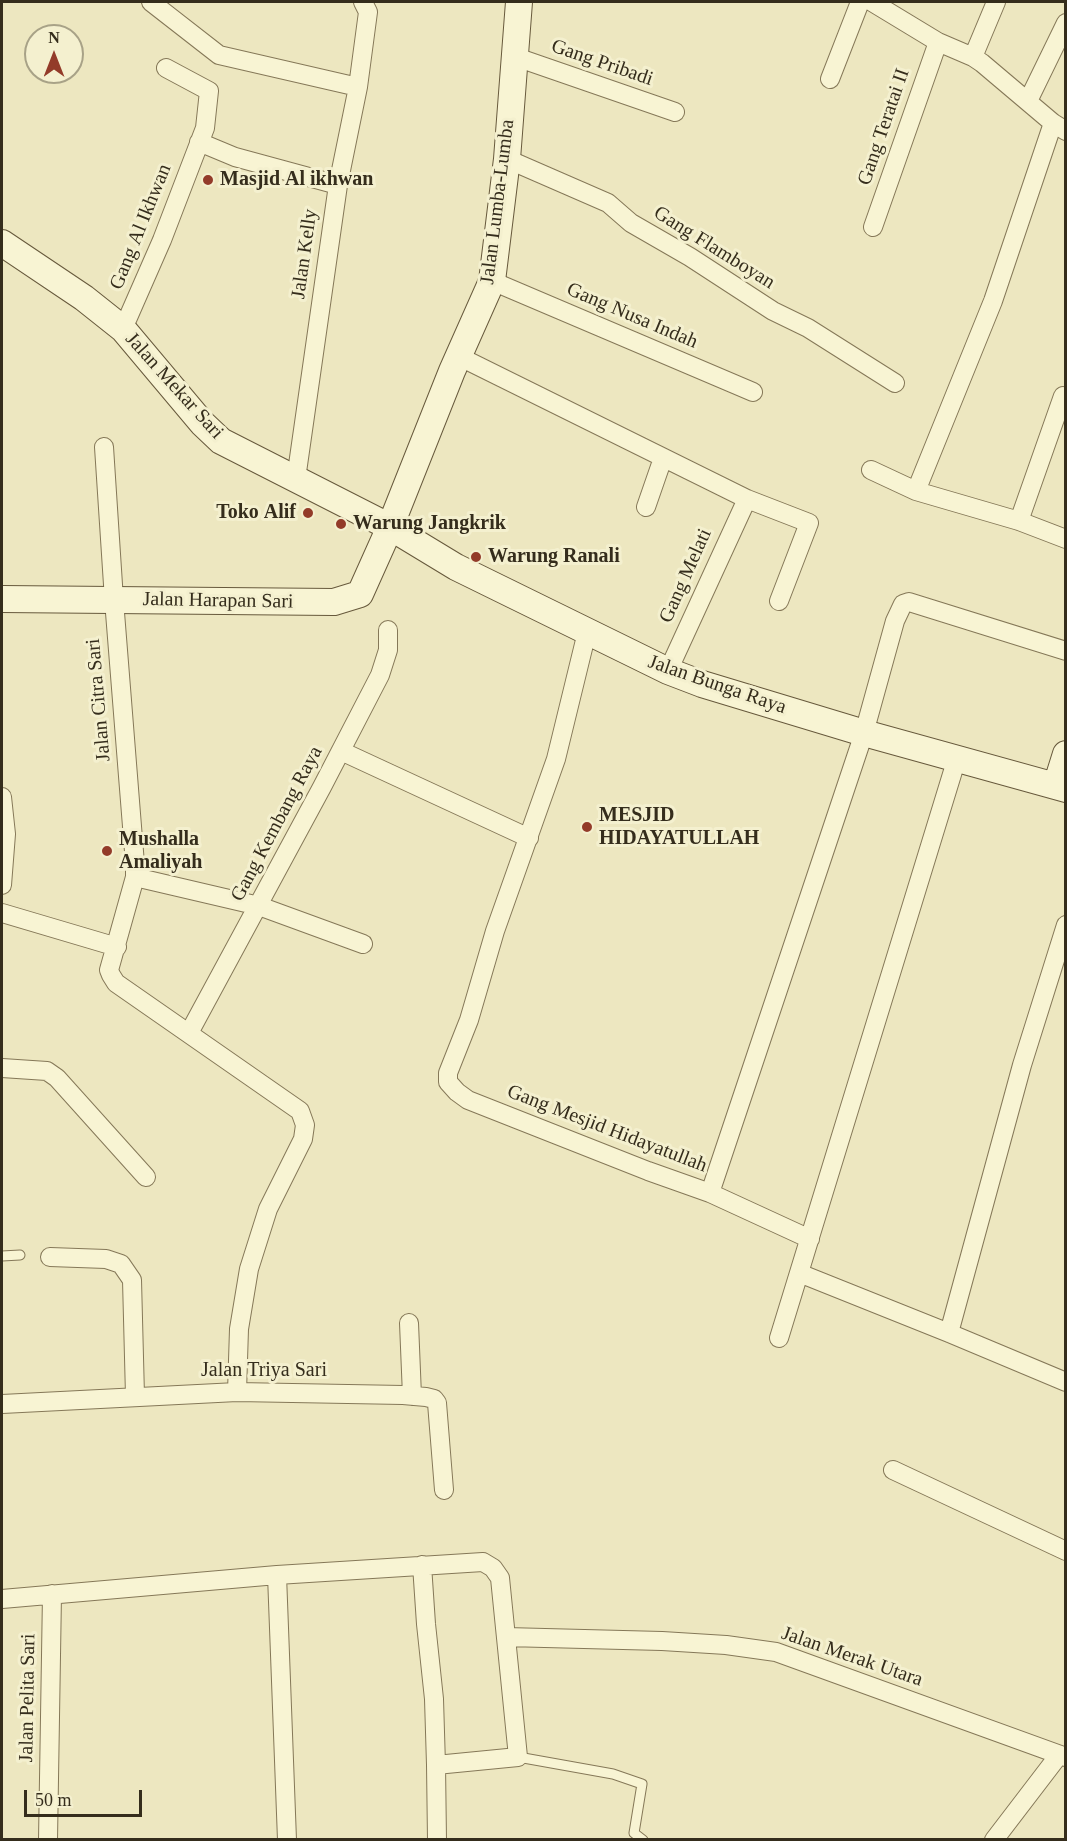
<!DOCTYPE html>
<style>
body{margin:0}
#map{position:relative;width:1067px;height:1841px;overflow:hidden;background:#ede7c0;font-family:Georgia,serif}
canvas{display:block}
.frame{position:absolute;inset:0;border:3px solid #352d1c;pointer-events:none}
.north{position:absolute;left:24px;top:24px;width:60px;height:60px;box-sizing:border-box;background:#f4f0cf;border:2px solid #a8a287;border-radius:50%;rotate:0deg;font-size:16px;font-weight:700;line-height:24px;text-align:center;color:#352d1c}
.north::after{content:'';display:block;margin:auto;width:21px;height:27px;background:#933b29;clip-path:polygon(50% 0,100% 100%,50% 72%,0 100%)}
.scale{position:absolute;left:24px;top:1790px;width:118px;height:27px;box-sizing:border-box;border:3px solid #352d1c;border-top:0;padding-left:8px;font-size:18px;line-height:21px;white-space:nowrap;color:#352d1c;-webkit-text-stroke:4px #f4f0cf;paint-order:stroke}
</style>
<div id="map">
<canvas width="1067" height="1841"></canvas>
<div class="frame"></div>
<div class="north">N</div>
<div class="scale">50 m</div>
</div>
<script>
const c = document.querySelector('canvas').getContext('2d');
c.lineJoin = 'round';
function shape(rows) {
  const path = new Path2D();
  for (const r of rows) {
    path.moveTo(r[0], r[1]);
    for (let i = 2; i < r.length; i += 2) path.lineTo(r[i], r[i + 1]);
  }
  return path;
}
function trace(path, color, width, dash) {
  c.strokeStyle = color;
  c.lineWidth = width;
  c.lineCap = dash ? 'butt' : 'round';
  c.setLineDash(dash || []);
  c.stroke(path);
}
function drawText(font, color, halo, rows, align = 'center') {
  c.font = font + ' Georgia,serif';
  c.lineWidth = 6;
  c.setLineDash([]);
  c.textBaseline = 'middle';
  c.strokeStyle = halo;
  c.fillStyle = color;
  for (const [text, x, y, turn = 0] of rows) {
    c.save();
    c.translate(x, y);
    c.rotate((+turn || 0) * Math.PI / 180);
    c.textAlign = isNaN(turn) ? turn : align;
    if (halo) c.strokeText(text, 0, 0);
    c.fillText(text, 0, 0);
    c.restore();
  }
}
const lane = shape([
 [2,1256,20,1255],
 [518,1757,613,1774,642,1784,634,1833,643,1840]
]);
const street = shape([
 [151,2,219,55,358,87],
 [872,2,938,42,973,57,982,63,1053,123,1066,131],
 [513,56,675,112],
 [973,57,996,2],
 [830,79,860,2],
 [1028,101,1066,23],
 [199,142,235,157,338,185],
 [507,159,608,203,631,223,690,257,773,311,808,328,895,383],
 [873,227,938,42],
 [492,281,753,392],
 [123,329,162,240,205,128,209,91,166,68],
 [460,357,747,499,809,523,779,601],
 [104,447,114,600,135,864,135,877,109,970,111,975,116,983,300,1111,305,1125,303,1139,268,1209,249,1269,239,1329,237,1392],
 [871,470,916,491,1019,521,1066,539],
 [296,479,338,185,358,87,368,12,363,2],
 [916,491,993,301,1053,123],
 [646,507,663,458],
 [1019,521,1063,396],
 [587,632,556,759,495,931,469,1020,448,1073,448,1082,457,1092,468,1100,648,1171,710,1193,864,733,895,621,903,604,909,602,1066,651],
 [668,671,747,499],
 [341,751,529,838],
 [2,797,6,834,2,885],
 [135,877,259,906,363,944],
 [2,913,117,947],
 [189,1033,322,787,380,675,388,650,388,630],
 [2,1068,47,1071,57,1078,146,1177],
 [710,1193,810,1239],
 [50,1257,106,1259,121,1264,132,1280,135,1396],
 [799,1273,949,1333,1066,1382],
 [409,1323,412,1396],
 [949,1333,1022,1065,1066,925],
 [779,1338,957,758],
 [2,1404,237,1392,403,1395,426,1397,434,1399,437,1403,444,1490],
 [893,1470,1066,1551],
 [422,1565,426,1624,434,1699,436,1765],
 [277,1575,287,1840],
 [2,1599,277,1575,483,1562,493,1568,500,1578,518,1757,436,1765,437,1840],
 [506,1637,662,1641,726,1645,776,1652,1066,1757],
 [48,1840,52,1594],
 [994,1840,1059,1755]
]);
const secondary = shape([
 [2,243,84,298,123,329,202,423,221,441,390,527,456,567,668,671,702,684,864,733,1066,789],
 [2,599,334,602,360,594,390,527,452,371,492,281,507,159,519,2],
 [1056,786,1066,754]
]);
const markers = [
 [208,180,6,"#933b29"],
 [308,513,6,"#933b29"],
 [341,524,6,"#933b29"],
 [476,557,6,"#933b29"],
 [587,827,6,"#933b29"],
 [107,851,6,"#933b29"]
];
const streetNames = [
 ["Gang Pribadi",602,63,19],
 ["Gang Teratai II",884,127,-71],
 ["Jalan Lumba-Lumba",498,202,-83],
 ["Gang Al Ikhwan",141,227,-68],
 ["Gang Flamboyan",714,248,32],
 ["Jalan Kelly",305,254,-82],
 ["Gang Nusa Indah",632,316,23],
 ["Jalan Mekar Sari",174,386,48],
 ["Gang Melati",686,576,-66],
 ["Jalan Harapan Sari",218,601,1],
 ["Jalan Bunga Raya",717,685,19],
 ["Jalan Citra Sari",99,700,-95],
 ["Gang Kembang Raya",277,824,-62],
 ["Gang Mesjid Hidayatullah",607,1129,21],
 ["Jalan Triya Sari",264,1371],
 ["Jalan Merak Utara",852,1657,19],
 ["Jalan Pelita Sari",28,1698,-89]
];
const poiNames = [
 ["Masjid Al ikhwan",220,180],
 ["Toko Alif",296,513,"right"],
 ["Warung Jangkrik",353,524],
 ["Warung Ranali",488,557],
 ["MESJID",599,816],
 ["HIDAYATULLAH",599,839],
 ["Mushalla",119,840],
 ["Amaliyah",119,863]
];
trace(lane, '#857858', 11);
trace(street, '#857858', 20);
trace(secondary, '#67593c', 28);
trace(lane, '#f8f4d3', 9);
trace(street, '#f8f4d3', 18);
trace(secondary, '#f8f4d3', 26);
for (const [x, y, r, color] of markers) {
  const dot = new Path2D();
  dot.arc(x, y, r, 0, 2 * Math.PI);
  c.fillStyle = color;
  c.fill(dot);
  trace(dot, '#f4f0cf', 2);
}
drawText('20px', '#352d1c', '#f4f0cf', streetNames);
drawText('bold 20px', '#352d1c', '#f4f0cf', poiNames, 'left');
</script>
